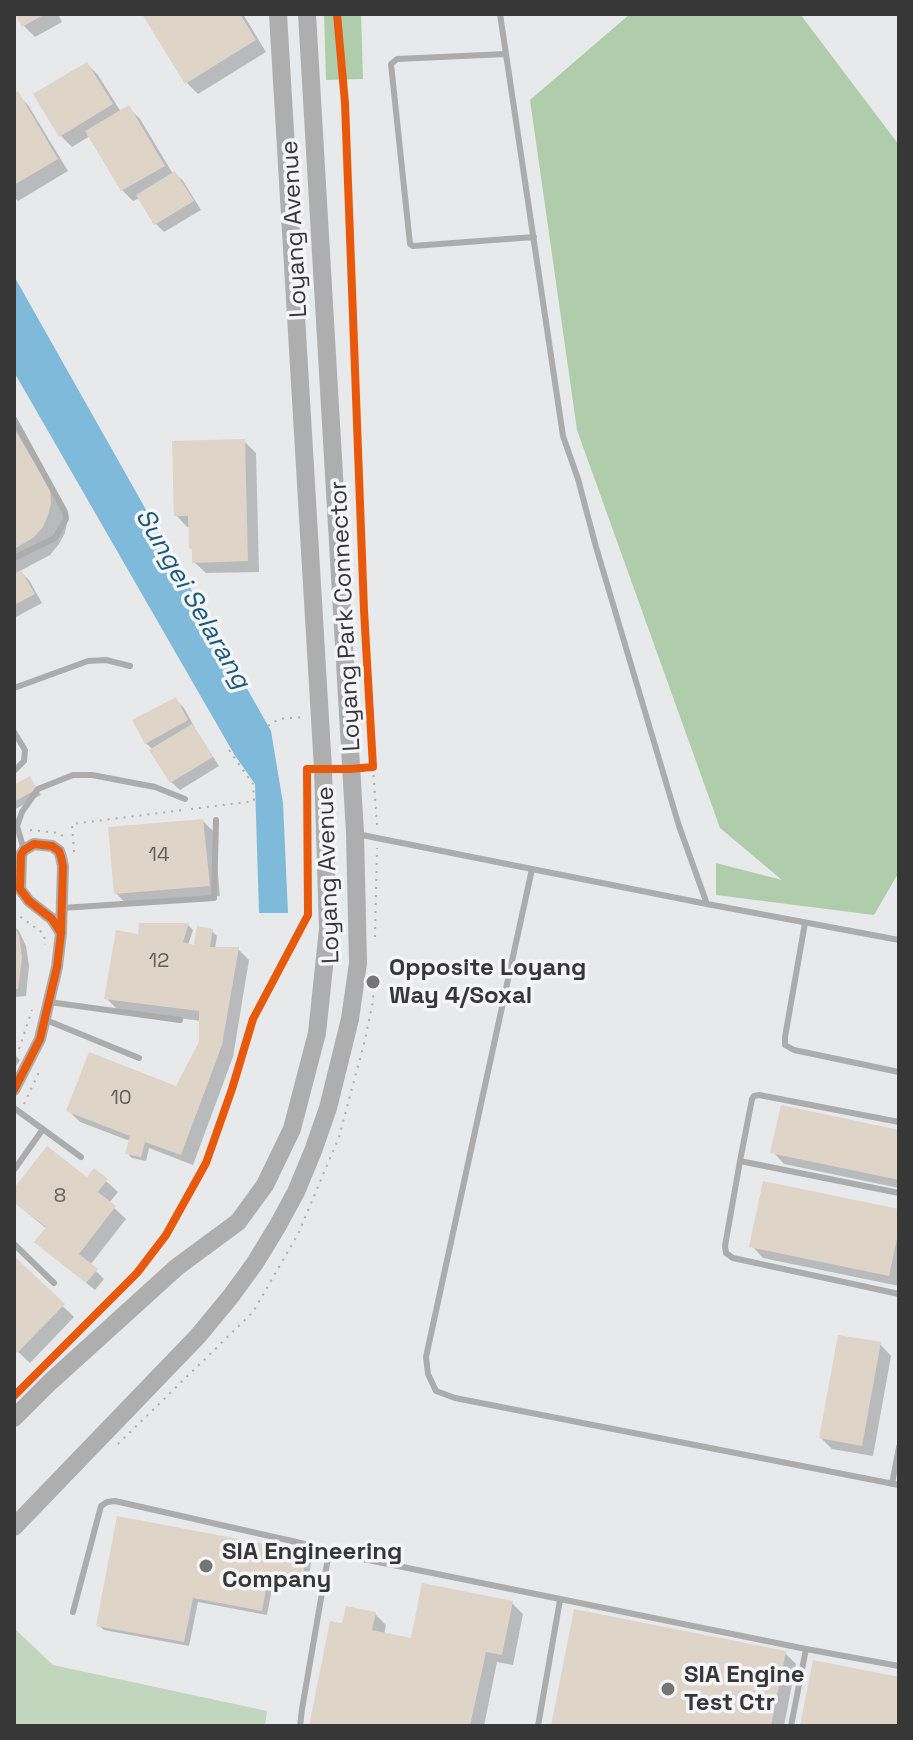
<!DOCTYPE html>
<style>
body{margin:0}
#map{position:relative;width:913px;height:1740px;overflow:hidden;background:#e8e9ea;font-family:"Space Grotesk",sans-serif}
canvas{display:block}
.frame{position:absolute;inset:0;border:16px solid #373738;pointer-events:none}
</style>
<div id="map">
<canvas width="913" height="1740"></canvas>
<div class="frame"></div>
</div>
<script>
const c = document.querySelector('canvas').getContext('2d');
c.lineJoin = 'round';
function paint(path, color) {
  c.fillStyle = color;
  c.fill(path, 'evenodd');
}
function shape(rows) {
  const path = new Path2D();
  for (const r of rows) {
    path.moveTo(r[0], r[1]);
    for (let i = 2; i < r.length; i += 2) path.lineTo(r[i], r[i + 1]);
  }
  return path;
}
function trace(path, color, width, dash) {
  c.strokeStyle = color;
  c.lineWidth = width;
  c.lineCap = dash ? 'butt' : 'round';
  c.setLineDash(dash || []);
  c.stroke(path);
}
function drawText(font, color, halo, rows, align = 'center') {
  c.font = font + ' "Space Grotesk",sans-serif';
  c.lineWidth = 7;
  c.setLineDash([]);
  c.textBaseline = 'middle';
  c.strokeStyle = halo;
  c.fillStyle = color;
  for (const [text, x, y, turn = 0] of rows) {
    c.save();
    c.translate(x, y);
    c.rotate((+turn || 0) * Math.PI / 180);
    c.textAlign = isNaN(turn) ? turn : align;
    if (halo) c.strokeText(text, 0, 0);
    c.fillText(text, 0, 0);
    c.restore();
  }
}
const green = shape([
 [14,1628,53,1665,267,1711,265,1726,14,1726]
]);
const forest = shape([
 [324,14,361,14,363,79,326,80],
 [630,14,800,14,899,145,899,872,874,915,716,895,716,863,782,880,720,828,577,430,530,100]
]);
const water = shape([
 [14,276,271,731,283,803,288,913,259,913,255,784,234,754,14,372]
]);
const shadow = shape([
 [17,14,58,14,62,22,35,37,24,26],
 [144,14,243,14,266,52,198,94,187,83],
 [87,64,98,75,121,112,129,108,140,119,173,174,175,173,183,181,201,210,164,232,156,224,140,198,133,201,122,190,90,136,72,147,61,136],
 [17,94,28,105,68,171,18,201,14,197,14,96],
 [14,418,67,522,65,533,59,544,50,555,20,571,29,580,42,603,14,618],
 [244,441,256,453,259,572,206,573,194,562,194,552,191,548,190,526,187,527,176,515],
 [175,699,184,708,196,730,219,766,180,790,171,782,153,750,146,743],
 [30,779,41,795,14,810,14,787],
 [203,821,214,832,220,896,127,905,116,893],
 [188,925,193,930,188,945,196,947,212,931,217,936,215,949,238,949,249,960,233,1057,193,1165,149,1148,146,1161,132,1158,127,1153,130,1141,80,1122,69,1111,177,1088,201,1042,201,1021,118,1010,107,999,145,937],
 [14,926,19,931,26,946,29,966,26,996,14,997],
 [14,1054,20,1060,14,1069],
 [899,1132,899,1188,784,1164,773,1152],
 [95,1171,118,1192,109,1203,126,1219,90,1265,104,1279,95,1290,45,1250,47,1229,14,1202,14,1191,88,1179],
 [899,1211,899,1286,763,1258,752,1246],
 [14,1259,74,1317,30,1363,14,1348],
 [880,1344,891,1356,873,1456,832,1449,821,1438],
 [306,1554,312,1559,306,1590,273,1583,267,1615,198,1602,189,1646,104,1630,98,1625],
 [512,1603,523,1614,513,1665,497,1662,484,1726,311,1726,344,1626,375,1614,386,1625,384,1635,412,1640],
 [785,1653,796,1664,784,1726,553,1726]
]);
const building = shape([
 [15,14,45,14,22,27],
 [142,14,240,14,256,40,185,84],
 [87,62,113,104,59,137,33,94],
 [18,91,58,159,14,185,14,93],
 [129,105,165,166,121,191,85,131],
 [175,171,194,201,154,225,136,195],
 [14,428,50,489,51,504,48,515,43,527,33,538,14,549],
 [245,439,248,561,192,563,192,549,189,549,188,516,174,516,172,441],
 [21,570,35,594,14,605,14,574],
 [176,697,188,720,145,744,132,720],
 [192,724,213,757,170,783,149,750],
 [30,776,37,789,14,802,14,785],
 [203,819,210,886,114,894,108,827],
 [139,923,189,923,183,942,194,945,197,926,213,929,210,947,239,947,222,1045,181,1155,145,1142,141,1157,125,1154,130,1136,66,1111,89,1052,176,1086,199,1042,199,1011,104,999,116,930,138,934],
 [14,926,19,936,22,957,18,989,14,989],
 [781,1105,899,1130,899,1180,770,1153],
 [47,1146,87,1177,94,1168,108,1179,98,1192,116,1206,79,1254,98,1269,86,1283,34,1242,46,1227,14,1203,14,1188],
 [763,1181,899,1209,899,1229,889,1276,749,1247],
 [14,1256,65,1304,17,1353,14,1350],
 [838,1335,881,1342,862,1446,819,1438],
 [117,1516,307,1552,301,1586,268,1579,262,1611,193,1598,184,1642,96,1626],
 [422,1583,513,1601,502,1655,486,1652,470,1726,309,1726,330,1621,342,1623,346,1606,376,1612,372,1630,411,1638],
 [574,1609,786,1651,771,1726,551,1726],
 [813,1660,899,1677,899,1726,800,1726]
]);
const path = shape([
 [373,767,377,825],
 [191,809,254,801,253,784,229,750,279,719,303,717],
 [30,830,59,833,65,838],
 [74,852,72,824,184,810],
 [14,912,44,934,45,945],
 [375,937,377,848],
 [19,1049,32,1010],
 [24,1104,40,1070],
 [118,1444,253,1312,298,1234,339,1137,365,1040,373,1001,374,976]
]);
const service = shape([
 [500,14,563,436,578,479,596,547,679,826,707,904],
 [506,54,397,59,391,64,410,244,413,246,534,237],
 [14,419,65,512,66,519,55,538,14,558],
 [14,688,88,661,106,660,130,666],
 [14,732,25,750,24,761,14,771],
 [357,834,707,904,899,940],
 [24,850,17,826,22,812,38,789,73,775,92,775,155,787,185,799],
 [532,869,426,1357,428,1374,436,1391,455,1398,899,1485],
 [62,908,214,898,216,820],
 [805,923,785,1037,785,1045,794,1050,899,1072],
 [49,1002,180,1020],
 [46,1020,139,1058],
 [14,1108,81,1157],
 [899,1122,759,1095,754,1096,752,1099,740,1161,725,1246,726,1253,733,1258,899,1294],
 [740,1161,899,1193],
 [14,1170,43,1129],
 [14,1244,54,1283],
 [892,1484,899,1447],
 [73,1612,101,1506,107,1502,115,1501,305,1544,329,1552,806,1649,899,1666],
 [300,1726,302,1709,329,1552],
 [538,1726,560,1600],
 [791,1726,806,1649]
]);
const minor = shape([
 [14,1090,40,1039,57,967,61,933,63,866,61,857,59,851,52,846,34,844,24,850,21,855,20,889,29,901,52,919,61,933]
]);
const primary = shape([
 [14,1418,49,1383,177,1267,238,1222,265,1185,292,1129,317,1033,328,929,323,769,278,14],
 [14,1527,198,1336,231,1296,255,1263,277,1227,296,1192,313,1151,328,1108,350,1019,358,963,355,833,307,14]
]);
const cycleway = shape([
 [14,1090,40,1039,57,967,61,933,63,866,61,857,59,851,52,846,34,844,24,850,21,855,20,889,29,901,52,919,61,933],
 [14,1396,137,1273,166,1235,206,1163,232,1089,253,1019,308,915,307,769,350,769,373,767,364,610,345,103,337,14]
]);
const markers = [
 [373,982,8,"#757576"],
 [206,1566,8,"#757576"],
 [668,1689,8,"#757576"]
];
const numberNames = [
 ["14",159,856],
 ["12",159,962],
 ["10",121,1099],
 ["8",60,1197]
];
const streetNames = [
 ["Loyang Avenue",295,229,-93],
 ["Loyang Park Connector",346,616,-93],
 ["Loyang Avenue",329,875,-92]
];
const poiNames = [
 ["Opposite Loyang",389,968],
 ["Way 4/Soxal",389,996],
 ["SIA Engineering",222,1552],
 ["Company",222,1580],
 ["SIA Engine",684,1675],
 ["Test Ctr",684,1703]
];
const waterNames = [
 ["Sungei Selarang",192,599,60]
];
paint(green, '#c1d6bd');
paint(forest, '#afcdaa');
paint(water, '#7fbadb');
paint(shadow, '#0003');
paint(building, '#ded4c7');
trace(path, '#aeaeae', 2, [2, 6]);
trace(service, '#acacad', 6);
trace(minor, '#acacad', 12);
trace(primary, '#aeaeaf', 18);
trace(cycleway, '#e8590c', 8);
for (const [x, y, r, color] of markers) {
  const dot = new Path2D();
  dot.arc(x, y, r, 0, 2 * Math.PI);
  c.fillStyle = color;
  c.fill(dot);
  trace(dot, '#f5f5f8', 3);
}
drawText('20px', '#615e5c', null, numberNames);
drawText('24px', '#373738', '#f5f5f8', streetNames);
drawText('bold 24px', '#373738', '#f5f5f8', poiNames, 'left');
drawText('italic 26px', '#19597a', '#f5f5f8', waterNames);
</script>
